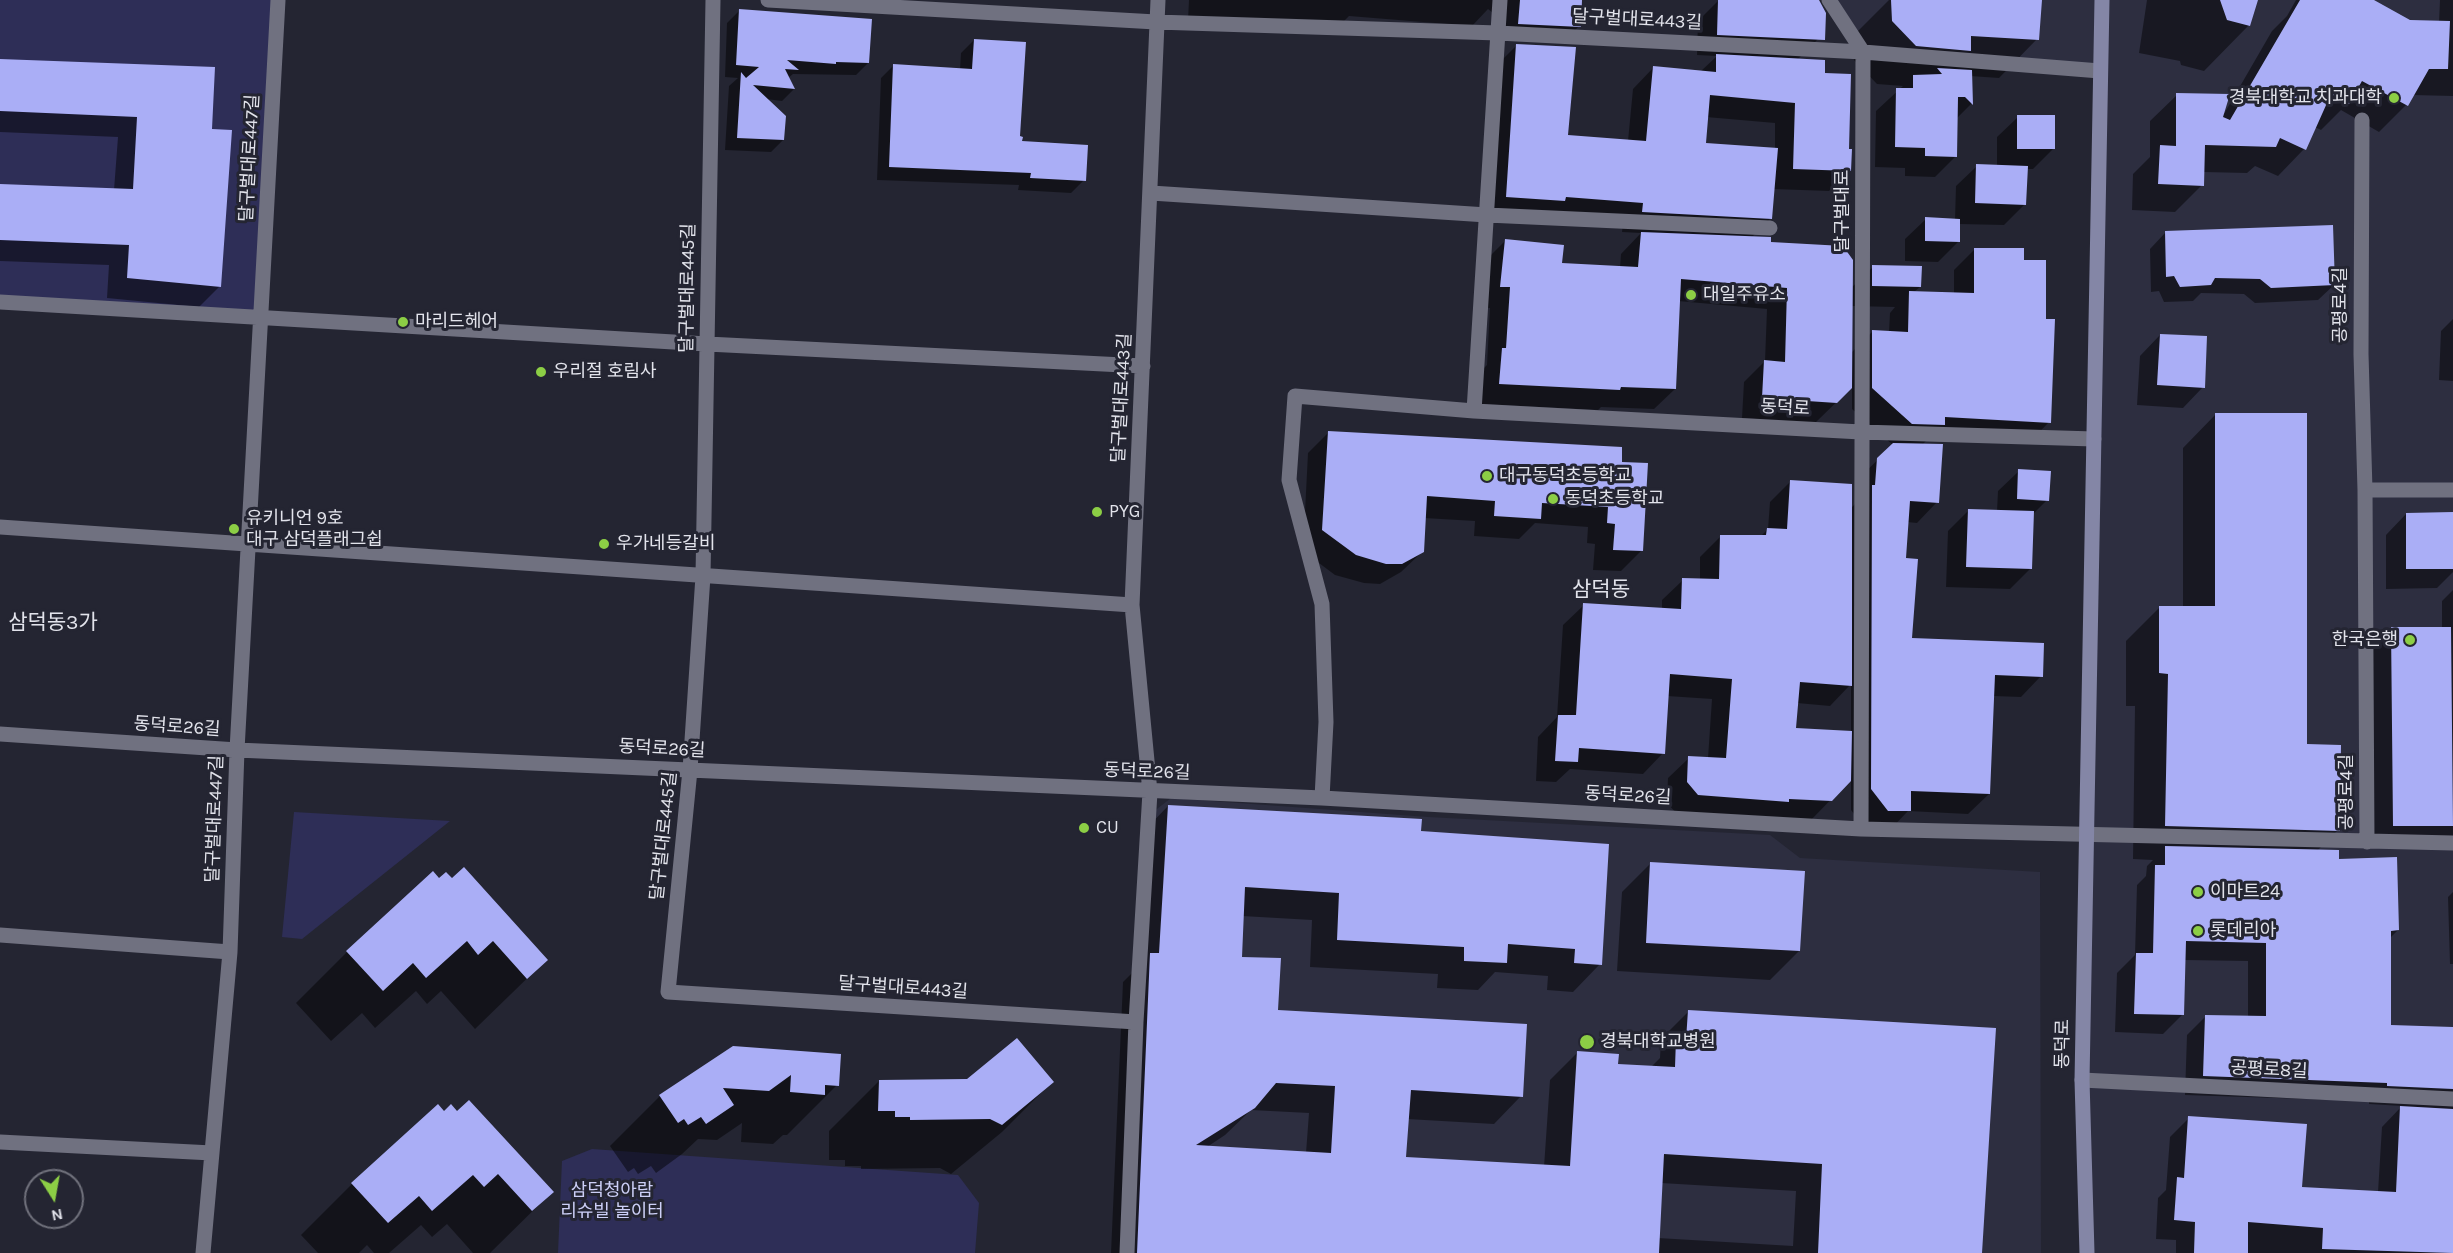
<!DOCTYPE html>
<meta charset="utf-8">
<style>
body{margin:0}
#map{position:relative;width:2453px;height:1253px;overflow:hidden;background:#242532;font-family:Karla,sans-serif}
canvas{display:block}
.north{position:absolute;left:24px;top:1169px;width:60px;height:60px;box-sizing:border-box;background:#242532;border:2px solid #70717c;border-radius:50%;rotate:169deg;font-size:16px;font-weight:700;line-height:24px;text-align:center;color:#e2e3eb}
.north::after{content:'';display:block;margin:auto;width:21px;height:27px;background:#8cce45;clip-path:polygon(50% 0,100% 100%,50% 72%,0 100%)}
</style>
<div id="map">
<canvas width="2453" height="1253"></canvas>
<div class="north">N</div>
</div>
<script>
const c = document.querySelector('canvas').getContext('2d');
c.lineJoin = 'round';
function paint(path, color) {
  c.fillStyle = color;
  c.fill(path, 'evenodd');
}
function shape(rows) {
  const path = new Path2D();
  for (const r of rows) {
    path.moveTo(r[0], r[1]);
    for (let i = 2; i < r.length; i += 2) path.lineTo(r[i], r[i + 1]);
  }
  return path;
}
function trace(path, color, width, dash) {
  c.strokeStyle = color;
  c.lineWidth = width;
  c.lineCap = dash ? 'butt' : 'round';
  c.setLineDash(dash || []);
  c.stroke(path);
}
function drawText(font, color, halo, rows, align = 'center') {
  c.font = font + ' Karla,"Noto Sans KR",sans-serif';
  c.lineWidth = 6;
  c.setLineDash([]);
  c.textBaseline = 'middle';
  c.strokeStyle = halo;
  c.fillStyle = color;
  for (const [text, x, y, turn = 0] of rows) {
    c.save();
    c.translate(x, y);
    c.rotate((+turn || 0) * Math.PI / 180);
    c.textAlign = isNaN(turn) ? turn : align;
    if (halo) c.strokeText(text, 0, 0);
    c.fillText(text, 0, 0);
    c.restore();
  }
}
const built = shape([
 [1829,0,2453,0,2453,1253,2087,1253,2100,71,1863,52],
 [1171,798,1428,817,1770,835,1800,858,2040,872,2041,1253,1122,1253,1148,816]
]);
const green = shape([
 [0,0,278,0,261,319,0,302],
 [294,812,450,821,302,939,282,937],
 [592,1149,958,1175,979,1203,975,1253,558,1253,562,1161]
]);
const shadow = shape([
 [1189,0,1580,0,1579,26,1563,43,1502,40,1493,13,1488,9,1472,26,1349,16,1334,31,1188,20],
 [1818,0,1818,39,1797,60,1823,74,1847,150,1850,170,1829,191,1773,189,1771,218,1751,238,1769,244,1851,288,1873,267,1920,287,1914,292,1954,294,1954,270,1975,249,2022,261,2045,320,2049,422,2029,443,1930,437,1922,445,1937,502,1917,523,1907,522,1904,560,1911,640,2041,676,2021,697,1993,696,1989,794,1968,814,1908,811,1889,831,1867,831,1851,810,1851,779,1810,821,1678,815,1667,803,1668,778,1689,758,1708,758,1712,699,1667,696,1663,753,1643,774,1570,769,1556,782,1536,781,1538,737,1557,717,1563,625,1584,605,1662,609,1662,600,1683,580,1700,580,1700,557,1721,536,1760,537,1768,529,1770,502,1791,481,1851,508,1856,503,1857,480,1893,445,1852,409,1852,387,1815,423,1742,418,1744,382,1765,361,1767,309,1678,301,1675,389,1654,409,1601,407,1598,410,1480,404,1482,370,1487,365,1490,308,1480,307,1485,261,1505,241,1560,265,1620,268,1621,254,1641,233,1622,232,1623,223,1486,217,1496,66,1517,45,1567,137,1628,141,1633,89,1653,68,1700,72,1717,56,1697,55,1698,21,1718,1],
 [1706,117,1775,123,1775,149,1704,144],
 [1851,306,1895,307,1890,313,1889,332,1873,331,1851,353],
 [1851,684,1851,732,1795,729,1797,703,1830,706],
 [1889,0,2040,0,2037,39,1999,78,1970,76,1971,104,1956,119,1956,156,1935,177,1905,176,1905,168,1875,167,1876,111,1903,86,1877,84,1854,60,1853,36],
 [2147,0,2256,0,2249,25,2204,71,2181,65,2180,61,2139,53],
 [2296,0,2371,0,2409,22,2439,23,2440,0,2453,0,2453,96,2412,95,2406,105,2379,132,2341,110,2321,130,2315,127,2304,149,2278,176,2255,166,2247,173,2203,172,2202,185,2175,212,2132,210,2133,174,2150,157,2150,121,2177,95,2224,114,2272,31,2287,16],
 [739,11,868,63,856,75,793,74,788,78,794,89,782,101,766,99,783,140,771,152,725,150,729,86,738,78,725,77,727,23],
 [974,40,1021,143,1084,180,1071,193,1018,190,1019,185,877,180,881,78,894,65,960,70,961,53],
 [0,60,211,130,220,286,199,307,107,298,109,265,0,261,0,185,114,190,118,137,0,132],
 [2018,117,2054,148,2033,169,2026,169,2025,204,2004,225,1959,224,1958,242,1938,262,1905,261,1905,239,1926,219,1955,220,1956,186,1977,166,1997,167,1997,137],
 [2165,233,2334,285,2318,300,2255,303,2244,294,2201,293,2193,301,2164,302,2159,291,2151,292,2150,249],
 [2453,319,2453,381,2439,380,2441,331],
 [2160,335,2203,387,2183,408,2137,405,2140,356],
 [2216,414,2305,746,2338,830,2317,851,2338,860,2398,930,2390,938,2389,1026,2453,1028,2453,1253,2176,1253,2176,1240,2156,1239,2158,1198,2166,1190,2170,1137,2189,1118,2300,1189,2378,1192,2382,1127,2402,1106,2369,1104,2369,1101,2185,1095,2187,1035,2206,1016,2248,1017,2248,961,2184,960,2182,1015,2163,1034,2115,1032,2117,973,2135,955,2137,885,2146,876,2147,866,2153,860,2133,859,2135,706,2126,706,2126,641,2159,608,2183,608,2183,448],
 [1329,432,1620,463,1641,551,1621,571,1593,570,1595,544,1587,543,1588,527,1535,523,1519,539,1474,536,1475,521,1424,518,1422,552,1401,572,1380,584,1364,583,1335,575,1303,551,1308,453],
 [2019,471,2047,500,2032,515,2030,569,2010,589,1946,587,1948,531,1969,510,1997,511,1998,491],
 [2453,513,2453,572,2437,588,2386,589,2386,535,2406,514],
 [2453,590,2453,847,2373,846,2371,649,2392,629,2442,628,2442,601],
 [1168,806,1419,832,1600,964,1573,992,1547,990,1548,976,1495,972,1478,990,1437,988,1438,974,1310,967,1312,920,1242,916,1240,958,1277,1011,1521,1096,1494,1124,1407,1119,1405,1158,1544,1167,1550,1080,1577,1053,1617,1065,1651,1067,1660,1058,1661,1039,1688,1012,1981,1253,1111,1253,1123,982,1132,973,1141,834],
 [1251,1110,1309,1113,1306,1153,1207,1147,1225,1135],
 [1661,1183,1796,1191,1793,1246,1658,1238],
 [1651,863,1799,951,1770,980,1617,971,1622,892],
 [438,880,452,880,546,960,475,1029,441,991,427,1004,416,991,375,1028,362,1013,331,1041,296,1003,347,952],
 [2453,892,2453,964,2450,964,2448,897],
 [733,1048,837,1085,787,1135,783,1135,773,1144,741,1142,742,1123,717,1140,698,1139,682,1154,656,1173,651,1166,638,1174,634,1168,628,1172,610,1146,660,1096],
 [879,1081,1052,1082,1002,1132,951,1174,940,1168,861,1169,861,1166,845,1166,845,1160,829,1160,829,1131],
 [444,1113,552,1192,490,1253,473,1253,447,1224,432,1237,421,1225,389,1253,374,1253,367,1245,359,1253,318,1253,301,1235,352,1184]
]);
const building = shape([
 [1520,0,1582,0,1581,27,1518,24],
 [1718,0,1819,0,1826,13,1825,40,1717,35],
 [1891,0,2042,0,2039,40,1971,36,1971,51,1916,46,1892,21],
 [2220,0,2258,0,2250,26,2227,20],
 [2300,0,2374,0,2410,20,2450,21,2448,69,2429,69,2408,106,2362,81,2349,104,2331,94,2306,150,2280,138,2276,147,2205,145,2204,186,2158,184,2160,145,2176,146,2176,93,2230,94,2223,117,2230,120],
 [739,9,872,19,869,63,836,62,836,64,787,60,799,70,785,69,795,89,753,85,786,116,784,140,737,138,741,72,746,78,759,67,736,65],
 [974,39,1026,42,1020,136,1023,137,1022,141,1088,145,1086,181,1030,178,1031,173,889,167,893,64,972,69],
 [1516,44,1576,47,1568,135,1646,141,1653,66,1716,72,1716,54,1825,60,1825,73,1851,74,1849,149,1852,149,1851,171,1793,169,1795,103,1710,95,1706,143,1778,148,1772,219,1642,212,1643,203,1566,197,1565,201,1506,197],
 [0,59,215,67,212,129,232,130,221,287,127,278,129,245,0,240,0,184,133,189,137,117,0,111],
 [1937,68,1972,70,1973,105,1965,97,1958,97,1957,157,1925,156,1925,148,1895,147,1896,88,1913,88,1913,75,1942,74],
 [2017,115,2055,115,2055,149,2017,149],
 [1976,164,2028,166,2026,205,1975,203],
 [1925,217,1960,219,1960,242,1925,241],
 [2333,225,2335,285,2271,288,2260,279,2215,278,2211,285,2180,287,2174,276,2166,277,2165,231],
 [1641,232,1771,237,1771,242,1843,246,1853,260,1852,388,1837,403,1762,398,1764,360,1785,362,1787,288,1681,279,1676,389,1621,387,1620,390,1499,384,1502,348,1506,348,1510,287,1500,287,1505,239,1564,245,1562,263,1638,267],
 [1974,248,2024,248,2024,260,2046,260,2046,319,2055,319,2051,423,1945,417,1945,425,1912,424,1872,388,1872,330,1908,332,1909,291,1974,293],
 [1872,265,1922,266,1921,287,1872,286],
 [2160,334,2207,336,2205,388,2157,385],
 [2215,413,2307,413,2307,744,2341,745,2340,831,2165,826,2168,674,2159,673,2159,606,2215,606],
 [1328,431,1622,447,1622,462,1648,463,1643,551,1613,550,1615,524,1607,523,1608,507,1542,503,1541,519,1494,516,1495,501,1427,496,1424,552,1402,564,1386,564,1356,555,1322,530],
 [1893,443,1943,444,1939,503,1910,501,1906,558,1918,559,1912,638,2044,643,2043,677,1995,675,1990,794,1911,791,1911,811,1888,811,1871,789,1872,485,1875,485,1877,458],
 [2018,469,2051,471,2049,501,2017,499],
 [1790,480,1852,484,1852,686,1800,682,1796,728,1852,731,1851,781,1832,801,1789,799,1789,802,1698,795,1687,782,1688,756,1726,758,1732,679,1670,674,1665,754,1579,748,1578,762,1555,761,1558,715,1576,715,1583,603,1681,609,1682,578,1719,579,1720,535,1766,535,1767,528,1787,529],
 [1968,509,2034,511,2032,569,1966,567],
 [2453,512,2453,569,2406,569,2406,513],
 [2391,627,2451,627,2453,826,2393,826],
 [1168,805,1422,819,1421,831,1609,844,1602,965,1574,963,1575,949,1508,944,1507,963,1464,961,1464,947,1337,940,1339,893,1245,887,1242,957,1281,958,1278,1010,1527,1024,1523,1097,1411,1090,1406,1157,1570,1166,1577,1051,1619,1054,1618,1064,1675,1067,1676,1039,1686,1040,1688,1010,1996,1028,1982,1253,1818,1253,1822,1164,1664,1154,1659,1253,1137,1253,1150,953,1159,953],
 [1276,1083,1335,1086,1331,1153,1196,1145,1255,1108],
 [2165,846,2339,850,2339,859,2397,857,2399,930,2391,931,2391,1025,2453,1027,2453,1089,2387,1086,2387,1083,2203,1076,2205,1015,2266,1016,2266,943,2186,941,2184,1015,2134,1014,2136,953,2153,953,2155,865,2165,865],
 [1650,862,1805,871,1800,951,1646,943],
 [464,867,548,960,527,979,493,941,478,955,467,941,426,978,413,963,383,991,346,951,433,871,439,878,446,872,452,878],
 [1017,1038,1054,1082,1002,1125,990,1119,910,1120,910,1117,895,1117,895,1111,878,1111,879,1080,967,1079],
 [733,1046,841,1054,839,1086,825,1085,825,1095,790,1092,791,1075,769,1091,723,1088,734,1105,706,1124,701,1117,688,1125,684,1119,678,1123,659,1095],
 [469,1100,554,1192,532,1211,498,1174,484,1187,473,1175,432,1211,419,1196,388,1223,351,1183,438,1104,444,1111,451,1104,457,1111],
 [2400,1106,2453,1109,2453,1253,2322,1249,2323,1228,2248,1222,2248,1253,2194,1253,2195,1222,2174,1220,2177,1177,2184,1178,2188,1116,2307,1124,2302,1187,2396,1192]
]);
const minor = shape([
 [713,0,703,576,690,770,668,992,1136,1022],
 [768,0,1156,22,1498,33,1863,52,2100,71],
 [1829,0,1863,52,1861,829],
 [2362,120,2361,354,2365,490,2367,842],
 [1151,193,1487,215,1770,228],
 [0,302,707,344,1143,366],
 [1474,411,1500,0],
 [2365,490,2453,490],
 [0,527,1132,605],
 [0,734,237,750,1322,798,1861,829,2453,843],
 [1322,798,1326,722,1322,604,1289,480,1295,396,1474,411,1861,432,2094,439],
 [0,935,230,952],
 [2082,1080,2453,1099],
 [0,1142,212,1153],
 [203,1253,230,952,237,750,278,0],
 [1127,1253,1136,1022,1150,792,1132,605,1158,0]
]);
const secondary = shape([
 [2087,1253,2082,1080,2102,0]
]);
const markers = [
 [2394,98,6,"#8cce45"],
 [1691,295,6,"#8cce45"],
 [403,322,6,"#8cce45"],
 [541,372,6,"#8cce45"],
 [1487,476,6,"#8cce45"],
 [1553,499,6,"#8cce45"],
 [1097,512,6,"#8cce45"],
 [234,529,6,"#8cce45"],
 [604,544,6,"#8cce45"],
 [2410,640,6,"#8cce45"],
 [1084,828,6,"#8cce45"],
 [2198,892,6,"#8cce45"],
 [2198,931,6,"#8cce45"],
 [1587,1042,8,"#8cce45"]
];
const streetNames = [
 ["달구벌대로443길",1637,20,3],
 ["달구벌대로447길",250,158,-87],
 ["달구벌대로",1843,211,-90],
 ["달구벌대로445길",688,288,-89],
 ["공평로4길",2341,305,-90],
 ["달구벌대로443길",1122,398,-87],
 ["동덕로",1785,408,3],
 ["동덕로26길",177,727,4],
 ["동덕로26길",662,749,3],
 ["동덕로26길",1147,772,2],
 ["공평로4길",2347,792,-90],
 ["동덕로26길",1628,796,3],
 ["달구벌대로447길",215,819,-88],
 ["달구벌대로445길",664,836,-84],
 ["달구벌대로443길",903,988,4],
 ["동덕로",2063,1044,-89],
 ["공평로8길",2269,1070,3]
];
const poiNames = [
 ["경북대학교 치과대학",2382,98,"right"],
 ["대일주유소",1703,295],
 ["마리드헤어",415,322],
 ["우리절 호림사",553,372],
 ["대구동덕초등학교",1499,476],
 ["동덕초등학교",1565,499],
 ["PYG",1109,512],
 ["유키니언 9호",246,519],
 ["대구 삼덕플래그쉽",246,540],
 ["우가네등갈비",616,544],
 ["한국은행",2398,640,"right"],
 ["CU",1096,828],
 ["이마트24",2210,892],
 ["롯데리아",2210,931],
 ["경북대학교병원",1600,1042]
];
const parkNames = [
 ["삼덕청아람",612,1191],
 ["리슈빌 놀이터",612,1212]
];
const quarterNames = [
 ["삼덕동",1601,590],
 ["삼덕동3가",53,623]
];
paint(built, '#2d2e40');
paint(green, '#2e2e57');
paint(shadow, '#0007');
paint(building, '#aaaef6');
trace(minor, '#707180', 15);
trace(secondary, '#8486a6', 15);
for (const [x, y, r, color] of markers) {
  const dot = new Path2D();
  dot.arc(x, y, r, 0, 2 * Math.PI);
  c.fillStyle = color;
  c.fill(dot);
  trace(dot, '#242532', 2);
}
drawText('18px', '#e2e3eb', '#242532', streetNames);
drawText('18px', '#e2e3eb', '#242532', poiNames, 'left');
drawText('18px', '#cccff6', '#242532', parkNames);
drawText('21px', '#e2e3eb', '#242532', quarterNames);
</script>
